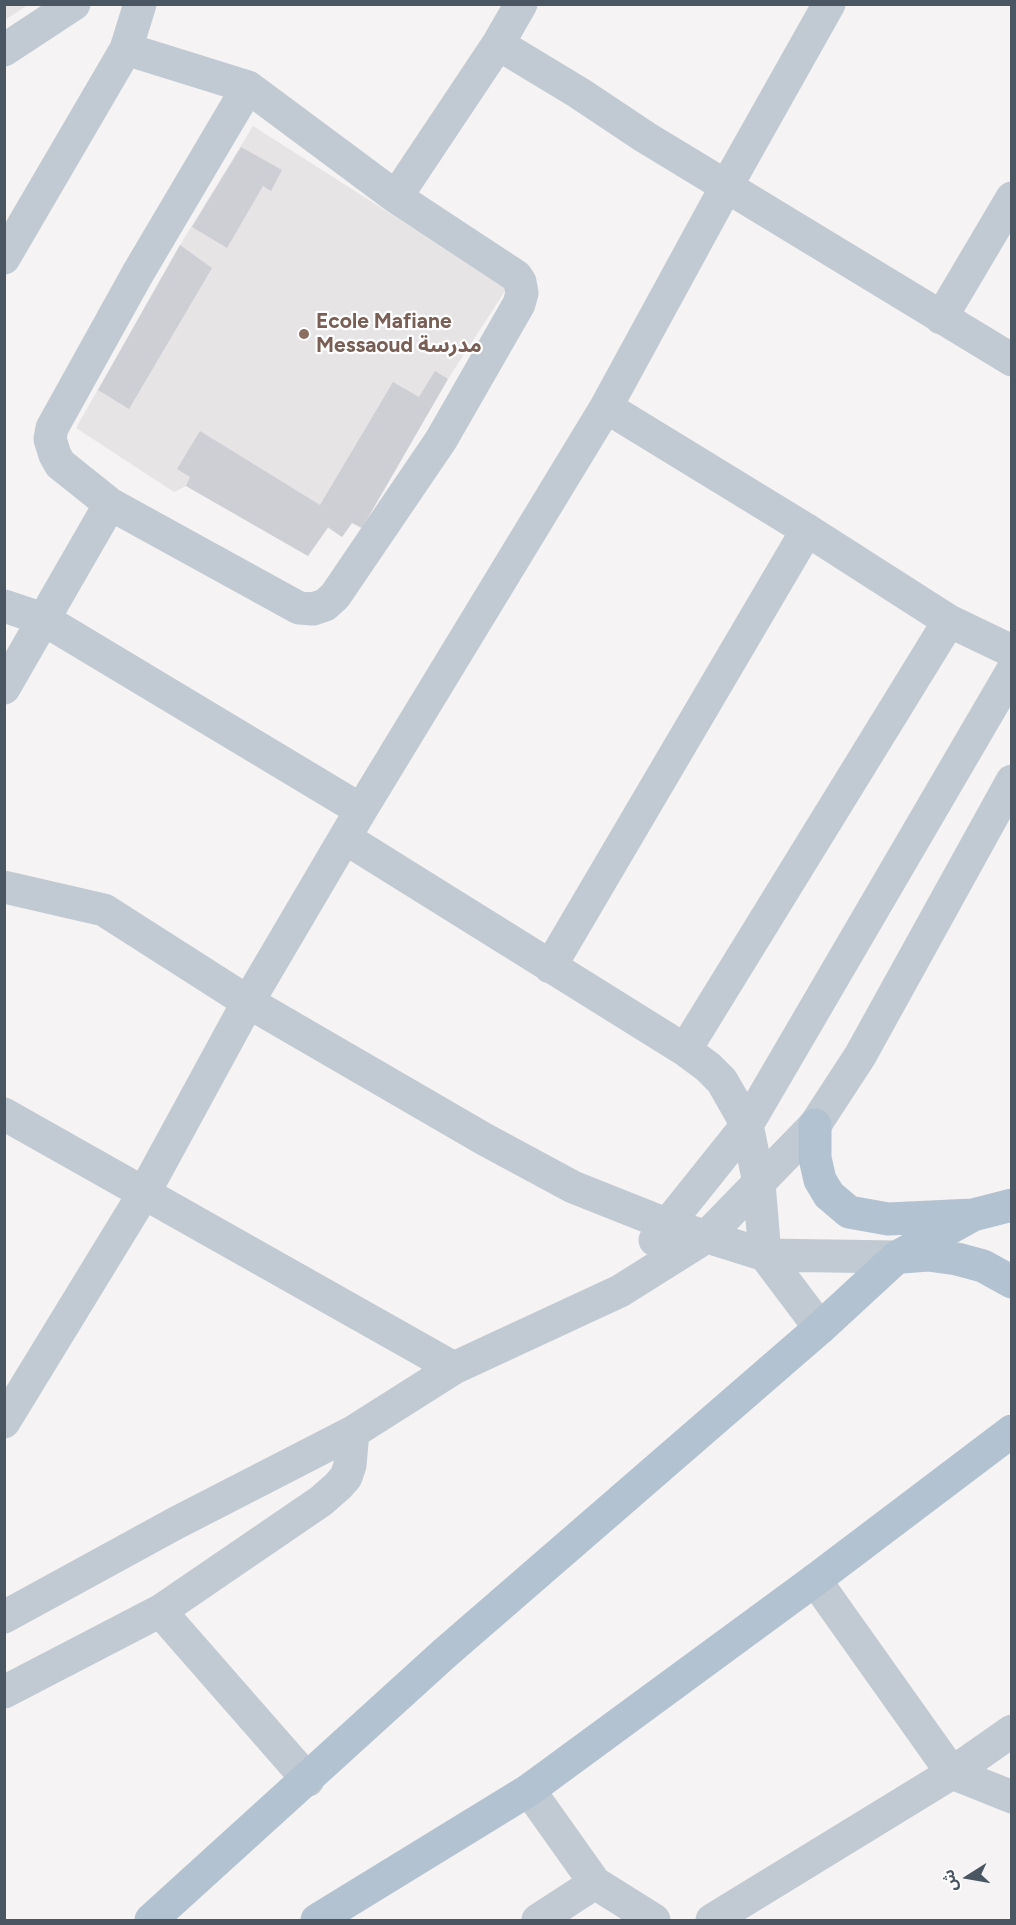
<!DOCTYPE html>
<meta charset="utf-8">
<style>
body{margin:0}
#map{position:relative;width:1016px;height:1925px;overflow:hidden;background:#f5f3f3;font-family:Figtree,"Noto Sans Arabic",sans-serif}
canvas{display:block}
.frame{position:absolute;inset:0;border:6px solid #4a5661;pointer-events:none}
.north{position:absolute;left:938px;top:1847px;width:60px;height:60px;-webkit-text-stroke:4px #fff;paint-order:stroke;rotate:259deg;font-size:16px;font-weight:700;line-height:24px;text-align:center;color:#4a5661}
.north::after{content:'';display:block;margin:auto;width:21px;height:27px;background:#4a5661;clip-path:polygon(50% 0,100% 100%,50% 72%,0 100%)}
</style>
<div id="map">
<canvas width="1016" height="1925"></canvas>
<div class="frame"></div>
<div class="north">ش</div>
</div>
<script>
const c = document.querySelector('canvas').getContext('2d');
c.lineJoin = 'round';
function paint(path, color) {
  c.fillStyle = color;
  c.fill(path, 'evenodd');
}
function shape(rows) {
  const path = new Path2D();
  for (const r of rows) {
    path.moveTo(r[0], r[1]);
    for (let i = 2; i < r.length; i += 2) path.lineTo(r[i], r[i + 1]);
  }
  return path;
}
function trace(path, color, width, dash) {
  c.strokeStyle = color;
  c.lineWidth = width;
  c.lineCap = dash ? 'butt' : 'round';
  c.setLineDash(dash || []);
  c.stroke(path);
}
function drawText(font, color, halo, rows, align = 'center') {
  c.font = font + ' Figtree,"Noto Sans Arabic",sans-serif';
  c.lineWidth = 4.5;
  c.setLineDash([]);
  c.textBaseline = 'middle';
  c.strokeStyle = halo;
  c.fillStyle = color;
  for (const [text, x, y, turn = 0] of rows) {
    c.save();
    c.translate(x, y);
    c.rotate((+turn || 0) * Math.PI / 180);
    c.textAlign = isNaN(turn) ? turn : align;
    if (halo) c.strokeText(text, 0, 0);
    c.fillText(text, 0, 0);
    c.restore();
  }
}
const education = shape([
 [5,4,28,4,28,5,5,20],
 [253,126,507,288,448,379,362,528,352,523,342,537,328,528,308,556,186,486,174,492,76,428,180,245]
]);
const building = shape([
 [241,147,282,170,271,191,263,186,227,248,192,227],
 [180,245,212,268,129,409,98,390],
 [435,371,448,379,362,528,352,523,342,537,328,527,308,556,186,486,190,477,177,469,200,431,320,505,393,382,419,397]
]);
const minor = shape([
 [498,44,579,93,645,137,1012,360],
 [126,49,248,87],
 [4,50,74,4],
 [248,87,396,197,516,276,520,282,522,293,519,304,441,440,335,596,325,605,313,609,299,608,110,504,60,464,55,455,50,439,52,428,138,273,248,87],
 [396,197,498,44,521,4],
 [4,258,126,49,140,4],
 [941,318,1012,198],
 [606,407,807,530,949,621,1012,651],
 [4,606,43,619,361,810],
 [4,688,110,504],
 [345,838,685,1050,708,1067,722,1081,747,1125,759,1183,765,1255,820,1328],
 [4,887,104,910,248,1002,484,1139,573,1187,666,1224,765,1255,897,1257],
 [550,967,807,530],
 [685,1050,949,621],
 [4,1114,454,1368],
 [655,1240,747,1125,1012,671],
 [4,1422,144,1193,248,1002,361,810,606,407,726,187,829,4],
 [815,1580,952,1773,1012,1797],
 [160,1611,308,1780],
 [4,1617,176,1523,353,1432,454,1368,620,1291,706,1237,815,1125,860,1056,1012,781],
 [4,1692,160,1611,321,1501,338,1486,346,1477,350,1465,353,1432],
 [529,1790,595,1883,654,1920],
 [538,1920,595,1883],
 [712,1920,952,1773,1012,1731]
]);
const major = shape([
 [815,1125,815,1158,820,1180,829,1195,849,1212,888,1219,973,1215,1012,1205],
 [902,1257,928,1255,957,1259,983,1266,1012,1282],
 [151,1920,445,1653,820,1328,897,1257,973,1215],
 [317,1920,529,1790,815,1580,1012,1431]
]);
const markers = [
 [304,334,6,"#8d6e63"]
];
const educationNames = [
 ["Ecole Mafiane",316,322],
 ["Messaoud مدرسة",316,346]
];
paint(education, '#e6e4e5');
paint(building, '#cdcfd5');
trace(minor, '#c1cad2', 33);
trace(major, '#b3c2d1', 33);
for (const [x, y, r, color] of markers) {
  const dot = new Path2D();
  dot.arc(x, y, r, 0, 2 * Math.PI);
  c.fillStyle = color;
  c.fill(dot);
  trace(dot, '#fff', 2);
}
drawText('bold 21px', '#785e54', '#fff', educationNames, 'left');
</script>
